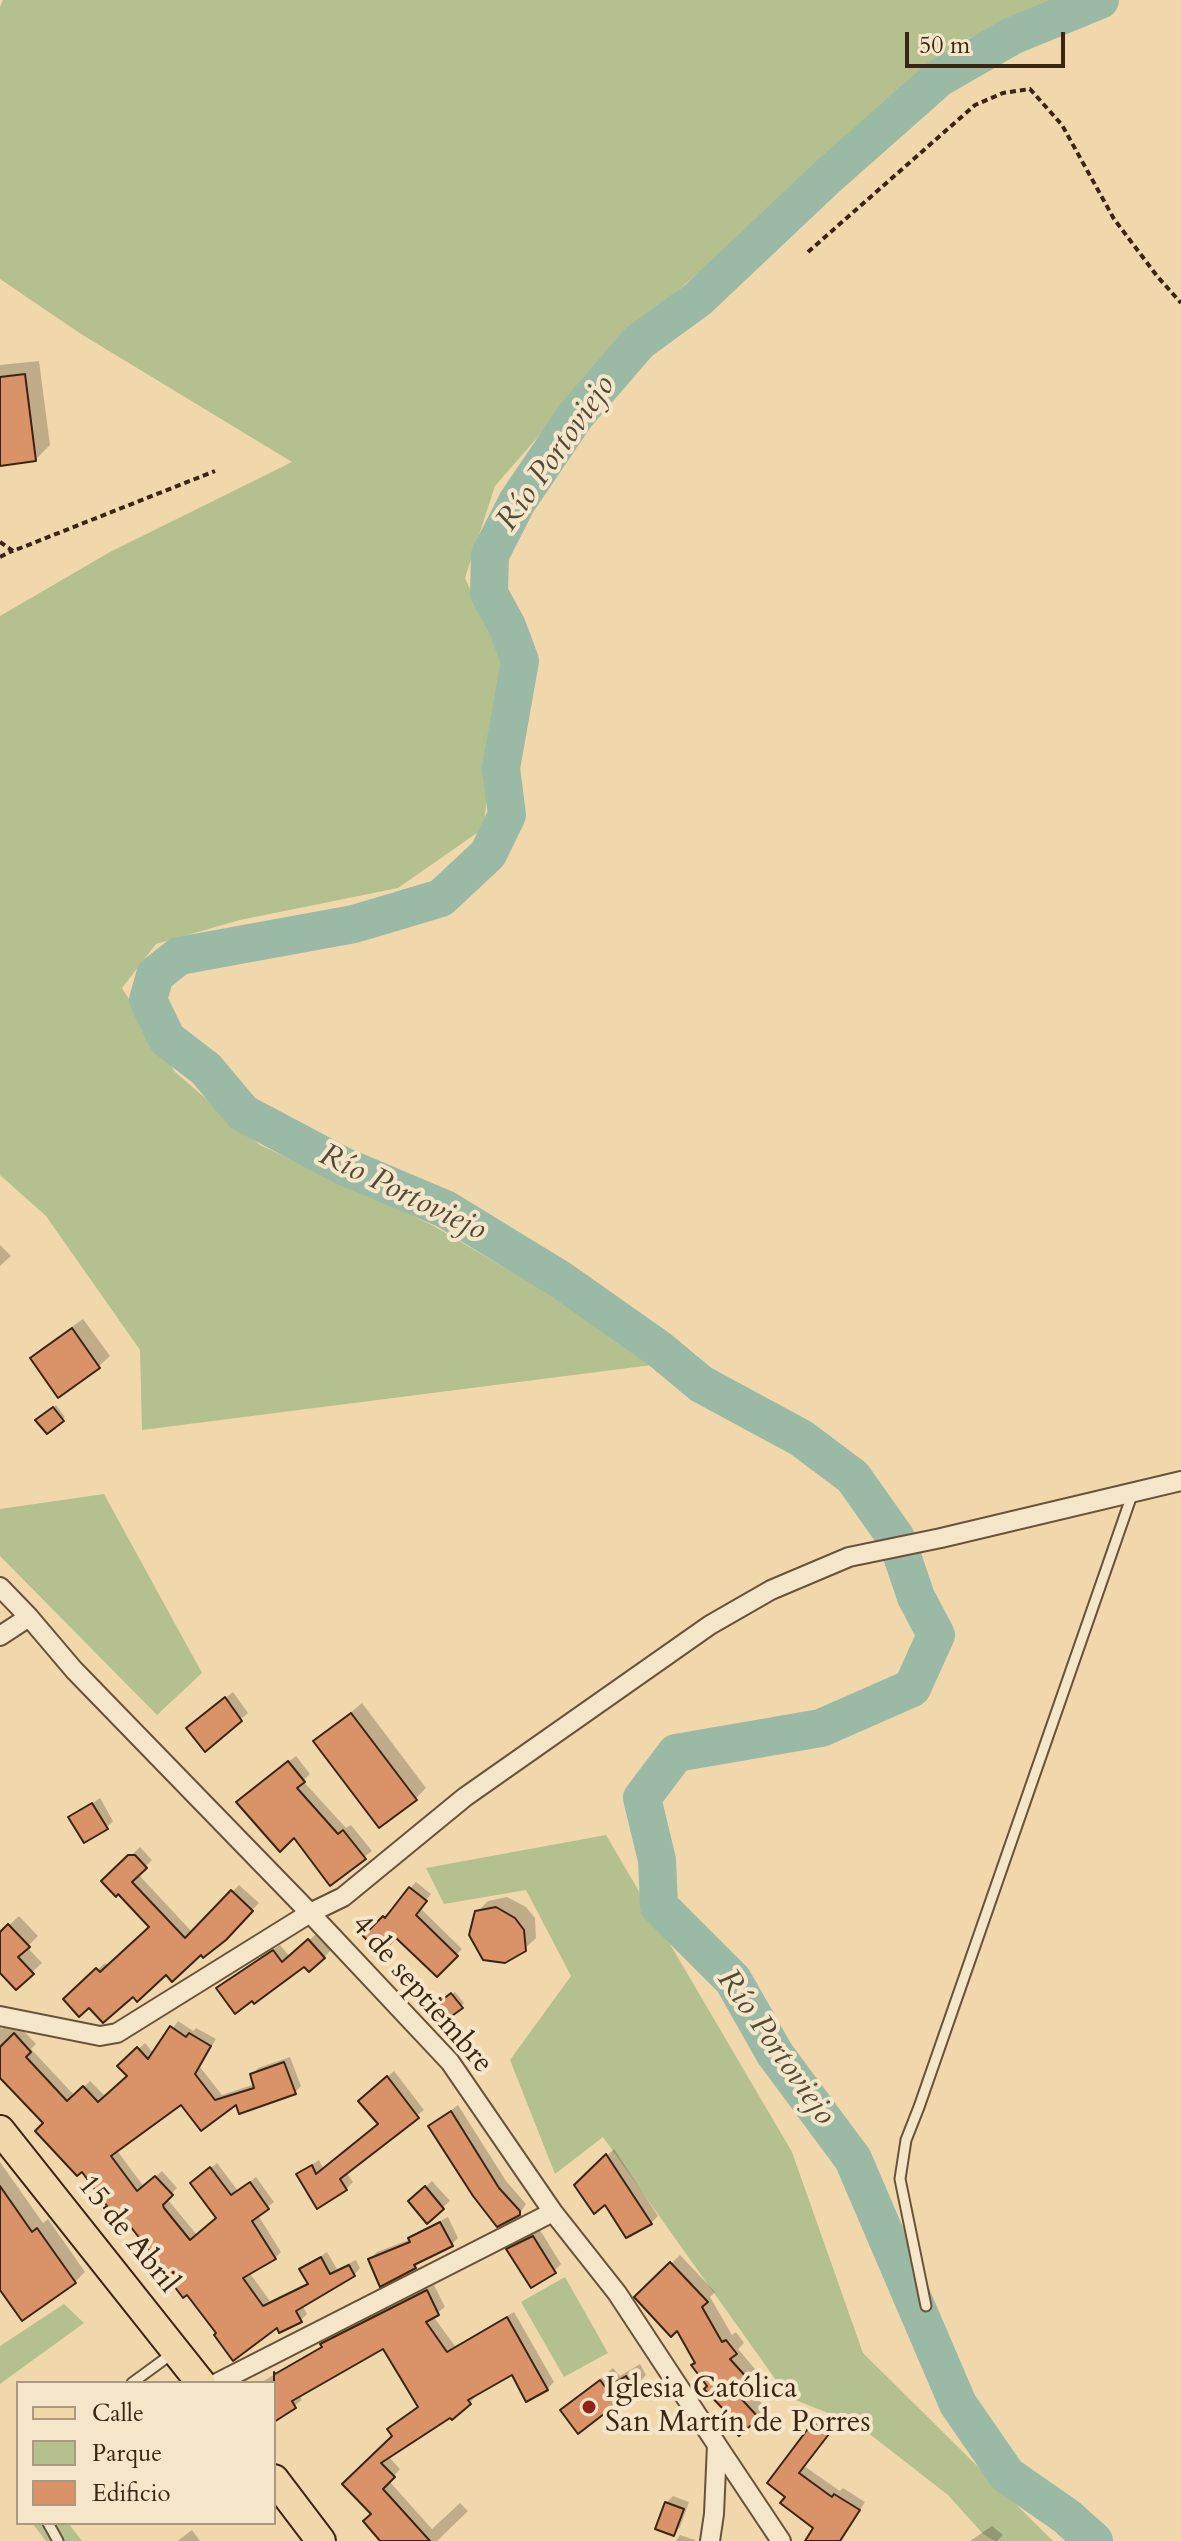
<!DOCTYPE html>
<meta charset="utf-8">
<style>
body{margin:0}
#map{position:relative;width:1181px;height:2541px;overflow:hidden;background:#f1d8ac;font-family:Cardo,serif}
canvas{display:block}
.legend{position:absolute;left:16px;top:2381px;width:260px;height:144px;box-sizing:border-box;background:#f6e6c9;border:2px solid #ab9980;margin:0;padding:10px 14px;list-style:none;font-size:24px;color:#3a2513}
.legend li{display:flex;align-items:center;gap:16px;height:40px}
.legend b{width:40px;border:2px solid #ab9980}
.scale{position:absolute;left:905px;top:32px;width:160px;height:36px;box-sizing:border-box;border:4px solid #3a2513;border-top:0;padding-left:10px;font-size:24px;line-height:28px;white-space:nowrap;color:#3a2513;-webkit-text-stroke:6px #f6e6c9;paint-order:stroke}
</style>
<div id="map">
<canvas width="1181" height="2541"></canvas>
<ul class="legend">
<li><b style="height:10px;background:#f1d8ac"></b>Calle</li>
<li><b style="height:22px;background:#b4c08e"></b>Parque</li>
<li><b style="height:22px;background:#da9269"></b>Edificio</li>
</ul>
<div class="scale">50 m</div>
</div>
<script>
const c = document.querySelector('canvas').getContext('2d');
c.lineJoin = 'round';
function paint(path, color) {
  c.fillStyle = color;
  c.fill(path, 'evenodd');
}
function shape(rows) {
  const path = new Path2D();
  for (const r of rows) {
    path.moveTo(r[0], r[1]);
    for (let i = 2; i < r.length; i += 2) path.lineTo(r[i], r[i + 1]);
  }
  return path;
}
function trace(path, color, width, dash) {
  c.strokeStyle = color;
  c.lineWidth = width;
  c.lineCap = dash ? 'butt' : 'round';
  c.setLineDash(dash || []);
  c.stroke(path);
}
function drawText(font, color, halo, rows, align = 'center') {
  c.font = font + ' Cardo,serif';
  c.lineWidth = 8;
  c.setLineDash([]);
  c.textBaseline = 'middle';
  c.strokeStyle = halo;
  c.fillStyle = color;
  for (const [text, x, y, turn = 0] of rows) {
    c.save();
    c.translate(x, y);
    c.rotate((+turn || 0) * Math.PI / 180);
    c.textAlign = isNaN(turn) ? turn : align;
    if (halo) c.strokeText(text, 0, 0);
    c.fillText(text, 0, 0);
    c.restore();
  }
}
const green = shape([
 [3,0,1055,0,956,44,851,131,738,240,634,327,495,486,465,578,502,660,492,733,484,828,398,888,240,920,156,944,122,988,175,1072,260,1145,432,1225,544,1291,652,1365,142,1430,140,1350,46,1216,0,1175,0,616,110,552,292,462,81,334,0,279,0,7],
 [104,1494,202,1673,157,1715,0,1556,0,1509],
 [606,1835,792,2152,863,2353,1053,2541,995,2541,983,2534,948,2495,858,2425,788,2397,603,2137,555,2174,510,2060,571,1976,526,1890,444,1904,426,1868],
 [565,2277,608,2353,564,2377,521,2302],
 [64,2304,84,2323,0,2384,0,2346],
 [32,2523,68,2523,82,2541,46,2541]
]);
const shadow = shape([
 [39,361,50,445,35,460,0,464,0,365],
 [0,1245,11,1256,0,1266],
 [83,1319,110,1356,99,1366,59,1395,32,1358,43,1347],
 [56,1405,65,1417,47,1432,38,1420],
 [233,1692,248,1713,206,1749,195,1721],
 [362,1703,426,1788,416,1798,316,1741],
 [296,1756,310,1774,303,1781,346,1828,351,1825,372,1851,330,1883,295,1836,245,1795],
 [100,1798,113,1821,106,1828,71,1818],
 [140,1847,152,1860,138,1874,193,1933,239,1885,259,1903,225,1938,133,1994,89,2005,65,2000,105,1963,108,1967,152,1927,118,1892,104,1881],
 [416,1882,431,1894,420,1908,462,1949,437,1974,396,1935,366,1936],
 [507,1897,526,1907,535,1918,536,1938,524,1949,477,1912,488,1901],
 [19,1916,38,1936,27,1947,42,1963,16,1987,0,1970,0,1934],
 [316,1934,331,1950,324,1957,218,1988,280,1945,290,1957],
 [455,1992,464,2003,461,2006,434,2009],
 [178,2021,193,2031,196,2028,216,2039,200,2067,222,2095,255,2084,252,2075,258,2068,290,2057,301,2086,294,2093,237,2102,181,2103,116,2149,144,2187,162,2171,177,2188,168,2197,169,2201,197,2235,218,2217,199,2177,217,2163,238,2191,256,2177,274,2202,258,2215,281,2252,275,2258,249,2272,270,2301,309,2282,302,2269,327,2252,337,2269,356,2260,360,2268,354,2275,302,2305,307,2314,300,2321,219,2333,130,2223,109,2206,45,2123,0,2076,0,2027,2,2029,8,2023,18,2025,36,2044,31,2049,75,2096,90,2081,106,2097,130,2076,120,2066,145,2043,154,2054],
 [394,2071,424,2110,346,2172,353,2182,346,2189,298,2174,319,2160,324,2170,380,2123,367,2094],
 [458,2105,506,2181,526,2204,519,2214,430,2126],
 [614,2149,658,2216,651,2223,606,2202,576,2185],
 [0,2162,43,2223,48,2219,85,2272,75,2282,0,2287],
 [432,2181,450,2201,427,2221,417,2194],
 [448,2217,458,2238,451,2245,422,2259,415,2267,370,2259,377,2252,411,2239,418,2232],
 [540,2230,561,2264,554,2271,509,2249,516,2243],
 [680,2255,715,2292,710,2297,732,2335,736,2332,744,2343,738,2349,755,2369,742,2382,766,2408,740,2433,677,2328,637,2297],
 [434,2285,445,2307,433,2316,455,2346,514,2312,554,2382,547,2389,513,2373,474,2394,476,2396,470,2403,388,2456,400,2469,389,2481,432,2529,460,2503,468,2511,437,2541,383,2541,374,2514,345,2484,394,2436,389,2429,420,2406,384,2347,299,2395,302,2400,274,2420,274,2383,260,2383,323,2346,329,2338],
 [640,2364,646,2375,633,2388,563,2410,613,2368,620,2376],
 [822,2416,834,2426,804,2466,840,2491,843,2488,865,2502,841,2541,808,2541,816,2527,770,2482],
 [673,2496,689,2502,680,2527,673,2534,666,2503],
 [992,2526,1003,2535,997,2541,970,2541],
 [192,2530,200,2541,178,2541,179,2540],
 [680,2535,695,2540,695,2541,676,2541]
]);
const river = shape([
 [1094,2541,1066,2516,1007,2475,958,2404,853,2159,775,2054,733,1980,659,1906,657,1860,642,1798,676,1753,821,1728,912,1688,936,1635,916,1597,896,1538,853,1477,801,1438,701,1384,659,1349,561,1280,445,1209,343,1166,243,1113,206,1069,167,1039,148,1000,155,975,179,956,354,924,441,898,488,854,507,815,501,768,520,661,507,626,489,593,490,555,517,502,576,415,639,342,698,299,826,178,939,78,1012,36,1100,0]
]);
const building = shape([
 [25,374,36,461,0,466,0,377,25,374],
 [72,1328,100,1368,58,1398,30,1358,72,1328],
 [53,1407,64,1421,47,1434,35,1420,53,1407],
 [225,1697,242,1721,205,1752,186,1728,225,1697],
 [351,1713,417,1800,379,1828,313,1741,351,1713],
 [288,1761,305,1782,297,1788,338,1834,343,1830,366,1859,330,1886,294,1838,280,1852,236,1802,288,1761],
 [92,1803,108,1829,84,1843,68,1817,92,1803],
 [128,1855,135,1855,147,1868,132,1882,185,1938,231,1890,253,1911,226,1940,203,1958,201,1955,172,1982,166,1975,137,2002,133,1997,103,2023,89,2008,79,2017,63,1999,96,1968,100,1972,149,1927,118,1894,116,1897,101,1881,128,1855],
 [409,1887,427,1901,416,1915,458,1956,437,1977,396,1938,380,1953,363,1936,383,1916,385,1918,409,1887],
 [496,1907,515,1918,524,1930,526,1951,505,1963,483,1960,469,1935,475,1911,496,1907],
 [8,1924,30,1947,18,1957,34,1974,16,1990,0,1973,0,1932,8,1924],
 [308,1939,325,1958,309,1972,304,1967,254,2004,252,2001,235,2014,216,1988,273,1950,282,1962,308,1939],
 [451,1993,463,2008,442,2023,431,2009,451,1993],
 [170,2026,186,2037,189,2033,211,2046,195,2074,215,2100,254,2088,250,2074,284,2062,296,2094,239,2114,236,2105,201,2131,181,2105,111,2156,137,2191,155,2176,173,2195,163,2205,164,2208,190,2240,216,2218,190,2183,210,2167,231,2195,250,2182,269,2209,252,2221,276,2259,243,2278,263,2306,308,2284,299,2269,321,2257,330,2274,349,2265,355,2276,296,2311,302,2322,279,2333,277,2328,233,2361,214,2335,216,2333,187,2295,183,2298,166,2275,168,2274,130,2226,120,2232,104,2208,107,2206,82,2172,77,2176,35,2131,43,2123,0,2078,0,2047,14,2033,31,2052,26,2057,67,2101,83,2086,98,2102,127,2076,117,2066,137,2047,148,2059,170,2026],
 [387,2076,419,2118,340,2179,347,2190,317,2209,296,2174,312,2165,316,2174,378,2124,358,2101,387,2076],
 [451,2111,499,2188,520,2211,520,2215,497,2227,473,2196,428,2126,451,2111],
 [606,2154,652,2224,626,2238,605,2205,594,2214,574,2185,606,2154],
 [0,2186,32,2232,37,2228,76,2283,22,2321,0,2290,0,2186],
 [425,2186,444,2209,427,2224,408,2201,425,2186],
 [440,2222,453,2246,414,2265,416,2268,380,2287,368,2259,410,2242,408,2238,440,2222],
 [533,2236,556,2273,531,2288,506,2249,533,2236],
 [670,2262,708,2302,702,2307,722,2342,726,2340,737,2354,730,2359,748,2379,734,2391,759,2418,739,2436,720,2415,725,2411,704,2389,707,2386,691,2365,695,2363,677,2331,671,2337,634,2297,670,2262],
 [427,2290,439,2315,426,2322,447,2352,507,2317,548,2390,526,2402,512,2375,468,2400,471,2404,452,2420,450,2418,381,2463,395,2477,383,2489,430,2541,380,2541,363,2521,371,2514,342,2484,392,2436,387,2429,418,2407,383,2349,292,2401,296,2408,274,2422,274,2372,275,2374,322,2347,320,2344,427,2290],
 [626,2376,635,2390,578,2434,560,2410,600,2380,606,2388,626,2376],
 [813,2422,829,2434,799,2473,832,2497,834,2494,860,2510,840,2541,805,2541,813,2528,780,2503,785,2497,767,2483,813,2422],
 [665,2502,684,2509,674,2536,655,2529,665,2502]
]);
const path = shape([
 [808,252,975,105,1003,93,1030,89,1062,125,1114,219,1157,276,1181,303],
 [0,542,13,551,215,471],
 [0,557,12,551]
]);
const lane = shape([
 [926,2306,900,2179,906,2140,919,2107,1133,1492],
 [132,2383,173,2353],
 [48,2523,58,2541]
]);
const street = shape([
 [0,1587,29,1617,74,1670,310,1913,450,2062,553,2212,617,2293,717,2445,714,2514,710,2541],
 [0,1636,29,1617],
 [0,2016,100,2036,117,2033,310,1913,343,1897,465,1797,710,1625,771,1590,849,1557,941,1538,1181,1481],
 [217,2383,553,2212],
 [717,2445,781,2541]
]);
const primary = shape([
 [0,2130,201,2383],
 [274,2479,321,2541]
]);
const markers = [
 [589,2407,8,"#8f2418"]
];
const streetNames = [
 ["4 de septiembre",421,1995,49],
 ["15 de Abril",127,2235,51]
];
const poiNames = [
 ["Iglesia Católica",605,2390],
 ["San Martín de Porres",605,2424]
];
const waterNames = [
 ["Río Portoviejo",557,454,-55],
 ["Río Portoviejo",402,1194,26],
 ["Río Portoviejo",775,2048,55]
];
paint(green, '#b4c08e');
paint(shadow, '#0003');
trace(river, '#9bbaa6', 38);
paint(building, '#da9269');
trace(building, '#3a2513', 2);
trace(lane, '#685239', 13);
trace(street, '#685239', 22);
trace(primary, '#3a2513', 32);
trace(path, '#3a2513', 4, [6, 4]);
trace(lane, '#f6e6c9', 9);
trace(street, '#f6e6c9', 18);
trace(primary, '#f1d8ac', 28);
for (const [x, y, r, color] of markers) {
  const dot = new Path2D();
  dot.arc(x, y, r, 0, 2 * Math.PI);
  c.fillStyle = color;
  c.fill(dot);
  trace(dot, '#f6e6c9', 3);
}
drawText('30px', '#3a2513', '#f6e6c9', streetNames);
drawText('30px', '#3a2513', '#f6e6c9', poiNames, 'left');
drawText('italic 32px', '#524a38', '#f6e6c9', waterNames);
</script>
